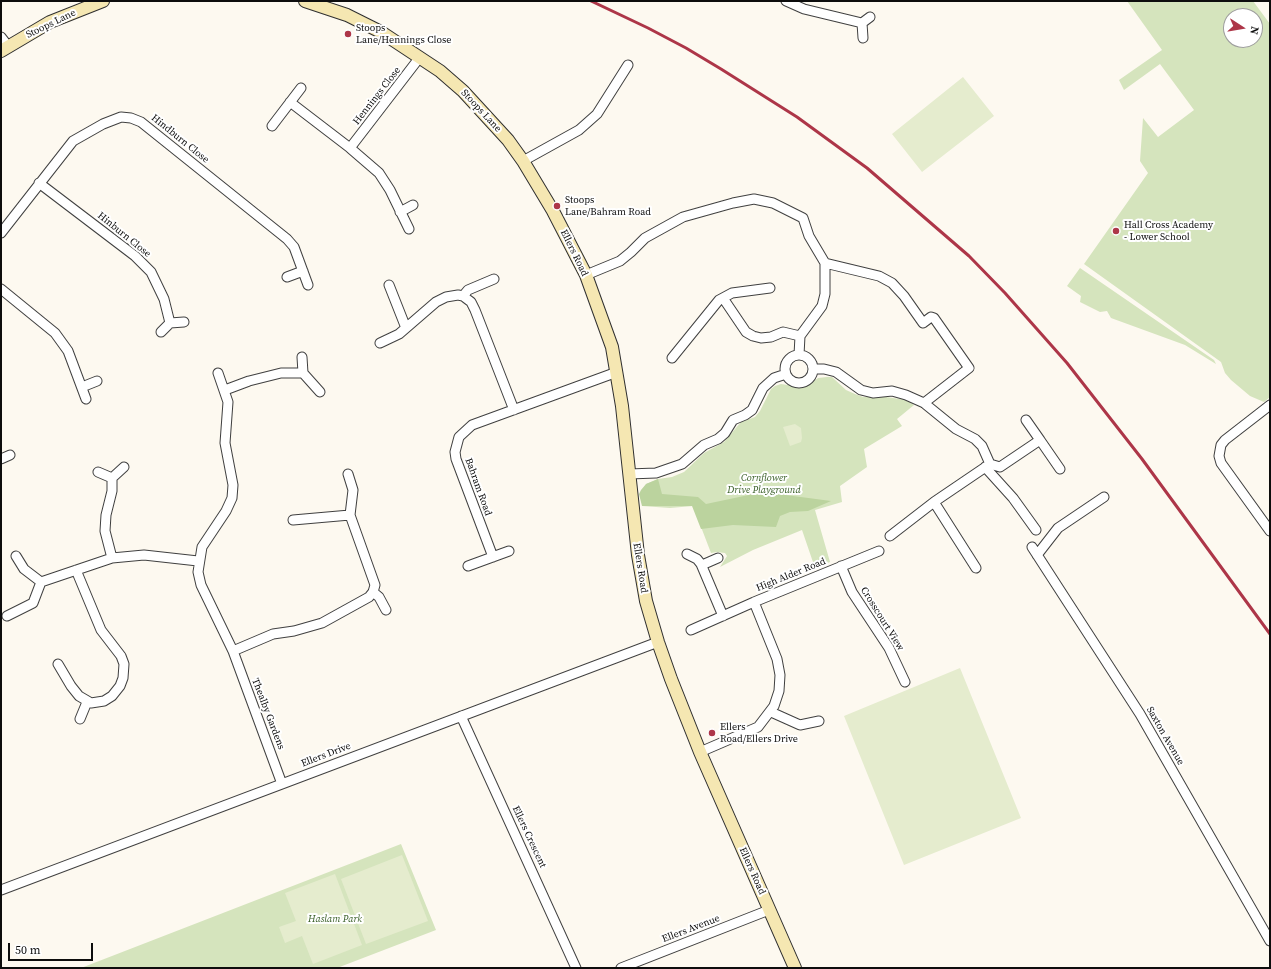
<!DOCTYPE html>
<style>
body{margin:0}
#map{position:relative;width:1271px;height:969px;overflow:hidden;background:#fdf9f0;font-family:"Source Serif 4",serif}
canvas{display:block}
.frame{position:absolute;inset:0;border:2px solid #0d0d0d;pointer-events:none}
.north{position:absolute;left:1223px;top:8px;width:40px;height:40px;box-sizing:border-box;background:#fff;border:1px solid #9e9e9e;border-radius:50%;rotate:102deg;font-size:11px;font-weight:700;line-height:16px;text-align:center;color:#0d0d0d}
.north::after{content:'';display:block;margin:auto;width:14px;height:18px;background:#ad3648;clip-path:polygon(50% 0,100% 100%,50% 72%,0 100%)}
.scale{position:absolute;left:8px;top:943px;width:85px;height:18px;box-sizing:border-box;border:2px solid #0d0d0d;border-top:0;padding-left:5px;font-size:12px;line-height:14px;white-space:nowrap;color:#0d0d0d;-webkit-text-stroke:3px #fff;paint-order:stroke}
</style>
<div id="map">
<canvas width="1271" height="969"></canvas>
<div class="frame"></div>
<div class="north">N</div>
<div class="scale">50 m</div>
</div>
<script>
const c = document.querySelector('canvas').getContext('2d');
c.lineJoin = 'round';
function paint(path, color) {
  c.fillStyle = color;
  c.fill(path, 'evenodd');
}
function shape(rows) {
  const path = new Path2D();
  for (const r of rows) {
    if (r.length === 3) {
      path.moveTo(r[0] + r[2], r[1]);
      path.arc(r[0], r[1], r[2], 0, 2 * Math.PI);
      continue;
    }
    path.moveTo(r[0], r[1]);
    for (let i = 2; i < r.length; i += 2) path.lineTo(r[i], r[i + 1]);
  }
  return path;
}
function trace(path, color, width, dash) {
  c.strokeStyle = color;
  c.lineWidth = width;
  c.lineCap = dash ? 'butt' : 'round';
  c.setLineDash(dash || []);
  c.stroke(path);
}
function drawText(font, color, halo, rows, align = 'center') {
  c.font = font + ' "Source Serif 4",serif';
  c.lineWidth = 4;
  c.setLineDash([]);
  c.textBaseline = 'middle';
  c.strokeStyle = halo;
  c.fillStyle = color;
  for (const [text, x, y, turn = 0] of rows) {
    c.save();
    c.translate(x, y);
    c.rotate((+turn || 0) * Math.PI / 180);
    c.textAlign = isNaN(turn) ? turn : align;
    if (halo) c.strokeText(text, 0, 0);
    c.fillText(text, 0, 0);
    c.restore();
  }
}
const green = shape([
 [1127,1,1253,1,1270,24,1270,397,1264,402,1250,396,1231,380,1225,373,1221,362,1084,264,1148,173,1140,161,1143,118,1158,137,1194,110,1160,64,1124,90,1119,80,1162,50],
 [1231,16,1255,16,1255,40,1231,40],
 [1080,268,1214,360,1216,364,1185,345,1111,318,1107,311,1100,312,1080,302,1081,296,1067,286],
 [827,377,832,377,846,390,855,394,863,397,886,397,907,400,914,405,897,419,902,426,864,449,867,467,840,486,842,502,815,510,830,562,815,568,802,530,753,550,720,567,727,556,725,553,717,552,711,553,693,506,670,508,642,506,646,484,658,479,672,477,684,472,704,453,724,442,741,422,755,417,760,411,771,389,775,386,781,384,801,387,810,384,818,378],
 [401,844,436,930,337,968,81,968]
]);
const forest = shape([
 [658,479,662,494,698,497,706,504,763,492,831,501,808,511,790,512,780,516,776,527,733,525,701,529,692,506,642,506,639,494,641,490,646,484]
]);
const pitch = shape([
 [963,77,994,116,922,172,892,134],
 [795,424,801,428,802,438,801,442,790,446,783,427],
 [960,668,1021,818,904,865,844,716],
 [402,855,428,921,366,944,341,879],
 [335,874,362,945,313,964,302,936,285,943,279,927,296,921,285,893]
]);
const street = shape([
 [786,1,804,9,862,23,870,17],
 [862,23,863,38],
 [1,37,8,46],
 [290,102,350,148,379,173,390,190,409,229],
 [272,126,301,88],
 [350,148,420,57],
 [523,161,579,130,597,114,628,65],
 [39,183,135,256,151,272,164,299,170,323],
 [400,212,413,205],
 [1,233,73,141,103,124,121,117,131,118,141,122,287,239,294,247,308,285],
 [825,263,879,276,892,283,904,296,923,323,931,317,934,318,969,368,924,403],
 [586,275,620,261,631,252,645,238,683,217,733,203,754,199,773,203,803,218,809,236,825,263,825,294,822,306,800,336,799,355],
 [287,277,303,271],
 [389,285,406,328],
 [1,289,55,333,68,351,86,399],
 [463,296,468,290,494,279],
 [723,298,746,332,753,336,761,338,771,337,783,332,800,336],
 [161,332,170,323,184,322],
 [380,343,399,334,436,302,446,297,458,295,463,296,471,302,475,310,514,410],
 [799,369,14],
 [672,358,719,300,732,293,770,288],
 [813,369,824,369,836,372,861,390,873,393,892,391,906,395,924,403,956,429,975,439,982,446,990,464],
 [218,373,228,402,225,443,233,485,232,498,226,511,202,547,198,572,201,585,233,651,282,784],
 [303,373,320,392],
 [82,387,97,381],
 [225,390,249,381,281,373,303,373,302,357],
 [1270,405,1225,440,1221,445,1219,456,1221,463,1270,531],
 [1026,420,1040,440],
 [1,459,10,455],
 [990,464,1000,467,1040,440,1060,469],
 [985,467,1013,498,1036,530],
 [98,472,112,478,124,467],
 [629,474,656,473,682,464,704,445,718,439,725,433,733,420,745,415,752,410,763,388,774,378,786,374],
 [112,478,112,491,106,515,105,531,112,558],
 [293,520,350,515],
 [890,536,934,502],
 [1032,547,1140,714,1270,941],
 [687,554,697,559,701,564,723,616],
 [1037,555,1058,528,1104,497],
 [493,557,456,459,455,452,459,437,472,425,617,372],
 [702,565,718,558],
 [468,566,509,551],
 [841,566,852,592,889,648,905,682],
 [976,568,934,502,990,464],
 [41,582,112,558,144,555,198,561],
 [373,592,379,597,386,610],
 [7,616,33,603,41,582,24,569,16,556],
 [691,630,754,602],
 [233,651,273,634,294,631,322,623,369,597,373,592,375,585,350,515,353,490,348,474],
 [58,664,71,686,79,696,91,703,104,701,112,696,120,686,123,678,124,664,121,656,101,630,76,570],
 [771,712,800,725,819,721],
 [461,716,576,968],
 [80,719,87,702],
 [700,752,758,727,774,706,779,691,780,675,777,659,754,602,879,551],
 [1,890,658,642],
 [621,968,769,910]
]);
const secondary = shape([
 [305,1,347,15,381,32,440,71,463,91,508,140,523,161,553,211,586,275,612,347,622,406,638,555,646,601,658,642,671,679,700,752,795,968],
 [1,51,50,22,103,1]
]);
const rail = shape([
 [591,1,648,28,686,48,721,69,797,117,867,168,969,256,1005,293,1067,363,1142,459,1270,634]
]);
const markers = [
 [348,34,4,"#ad3648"],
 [557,206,4,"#ad3648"],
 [1116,231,4,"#ad3648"],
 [712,733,4,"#ad3648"]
];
const streetNames = [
 ["Stoops Lane",51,24,-26],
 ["Hennings Close",377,96,-52],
 ["Stoops Lane",481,111,47],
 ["Hindburn Close",180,139,39],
 ["Hinburn Close",124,235,39],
 ["Ellers Road",574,253,64],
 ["Bahram Road",478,487,70],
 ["Ellers Road",640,568,81],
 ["High Alder Road",791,575,-22],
 ["Crosscourt View",882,619,58],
 ["Thealby Gardens",268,714,69],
 ["Saxton Avenue",1165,736,60],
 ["Ellers Drive",326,755,-21],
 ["Ellers Crescent",529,837,65],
 ["Ellers Road",752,871,66],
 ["Ellers Avenue",691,929,-21]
];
const poiNames = [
 ["Stoops",356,28],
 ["Lane/Hennings Close",356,40],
 ["Stoops",565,200],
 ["Lane/Bahram Road",565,212],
 ["Hall Cross Academy",1124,225],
 ["- Lower School",1124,237],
 ["Ellers",720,727],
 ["Road/Ellers Drive",720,739]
];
const parkNames = [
 ["Cornflower",764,478],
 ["Drive Playground",764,490],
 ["Haslam Park",335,919]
];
paint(green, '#d5e4bd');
paint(forest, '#bbd39e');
paint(pitch, '#e5ecce');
trace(street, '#404040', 11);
trace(secondary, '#2f2f2f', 14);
trace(street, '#fff', 9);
trace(secondary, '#f5e7b2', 12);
trace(rail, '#ad3648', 3);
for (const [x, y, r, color] of markers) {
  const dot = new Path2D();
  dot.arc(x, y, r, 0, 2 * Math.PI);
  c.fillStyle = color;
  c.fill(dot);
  trace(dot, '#fff', 1.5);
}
drawText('10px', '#0d0d0d', '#fff', streetNames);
drawText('10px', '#0d0d0d', '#fff', poiNames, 'left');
drawText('italic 10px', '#375d25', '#fff', parkNames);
</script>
